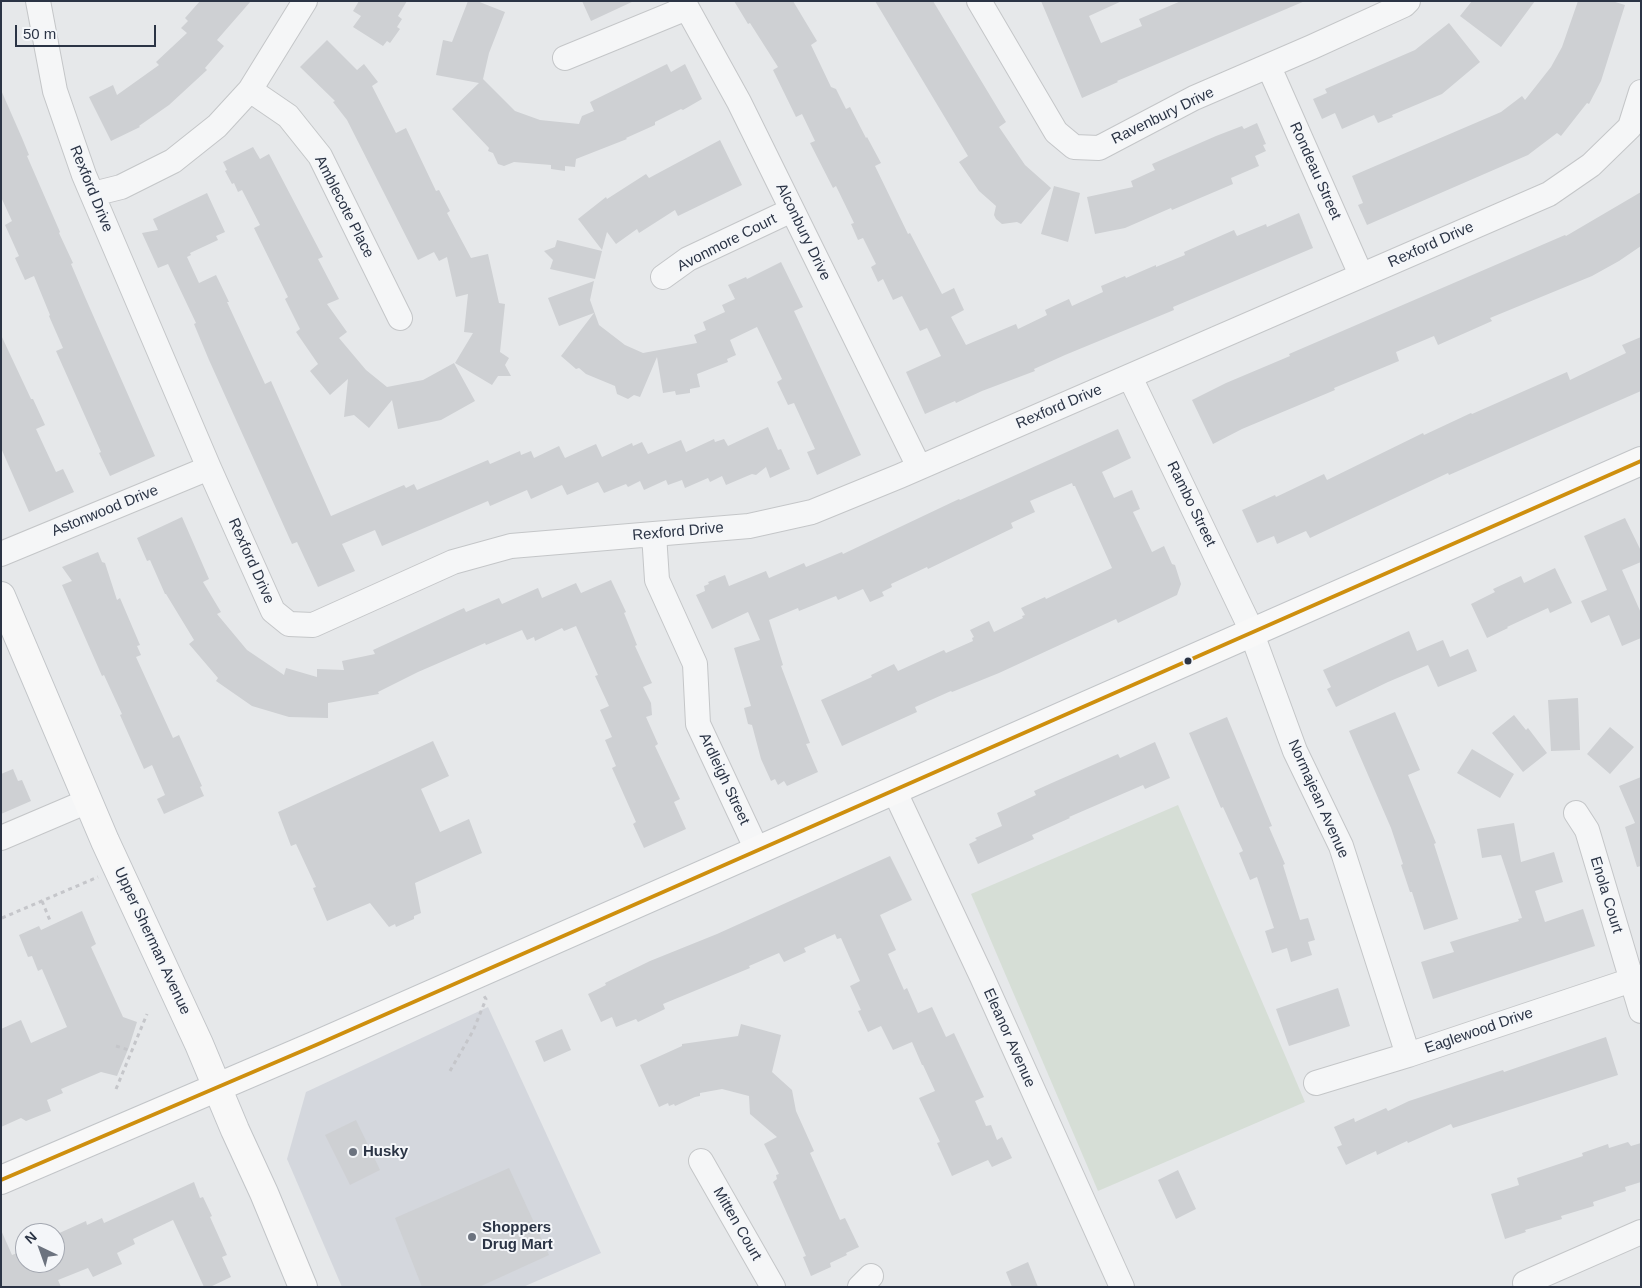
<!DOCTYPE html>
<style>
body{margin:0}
#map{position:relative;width:1642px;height:1288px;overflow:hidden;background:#e6e8ea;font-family:Arial,sans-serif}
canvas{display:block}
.frame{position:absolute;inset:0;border:2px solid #2b3445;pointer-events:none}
.north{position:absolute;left:15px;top:1223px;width:50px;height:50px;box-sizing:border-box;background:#f4f6f9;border:1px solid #a4a8b1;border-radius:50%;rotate:318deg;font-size:14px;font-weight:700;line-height:20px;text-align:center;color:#2b3445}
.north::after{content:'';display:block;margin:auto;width:18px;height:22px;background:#6c737f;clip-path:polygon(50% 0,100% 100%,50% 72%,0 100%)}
.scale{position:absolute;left:15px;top:25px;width:141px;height:22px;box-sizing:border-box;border:2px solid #2b3445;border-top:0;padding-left:6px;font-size:15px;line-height:18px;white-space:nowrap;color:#2b3445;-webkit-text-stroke:4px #f4f6f9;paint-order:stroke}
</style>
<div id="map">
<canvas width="1642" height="1288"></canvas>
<div class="frame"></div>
<div class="north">N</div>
<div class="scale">50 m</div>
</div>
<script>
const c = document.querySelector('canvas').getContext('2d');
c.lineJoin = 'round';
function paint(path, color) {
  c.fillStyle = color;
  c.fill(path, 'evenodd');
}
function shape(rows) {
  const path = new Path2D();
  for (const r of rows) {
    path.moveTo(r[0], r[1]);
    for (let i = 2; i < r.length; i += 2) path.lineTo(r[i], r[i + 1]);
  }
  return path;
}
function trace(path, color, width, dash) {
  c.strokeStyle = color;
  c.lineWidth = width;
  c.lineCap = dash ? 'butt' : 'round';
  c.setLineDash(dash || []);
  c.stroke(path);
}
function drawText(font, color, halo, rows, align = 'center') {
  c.font = font + ' Arial,sans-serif';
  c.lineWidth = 4;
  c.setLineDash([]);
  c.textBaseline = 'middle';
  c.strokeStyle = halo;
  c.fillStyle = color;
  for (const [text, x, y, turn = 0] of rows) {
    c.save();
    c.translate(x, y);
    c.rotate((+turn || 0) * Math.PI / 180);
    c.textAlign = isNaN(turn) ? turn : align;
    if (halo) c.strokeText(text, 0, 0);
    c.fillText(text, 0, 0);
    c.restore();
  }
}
const built = shape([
 [488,1007,601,1253,523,1287,342,1287,287,1159,306,1092]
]);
const green = shape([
 [1178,805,1305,1102,1098,1191,971,894]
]);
const building = shape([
 [200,1,251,1,217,40,224,46,205,68,207,70,169,105,139,126,140,127,111,141,89,97,113,85,117,95,159,65,156,62,187,33,181,28,188,21,185,18],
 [359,1,407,1,398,16,402,19,397,27,400,29,390,43,387,41,383,46,353,27,361,16,353,11],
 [468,1,477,1,505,12,489,53,483,79,515,111,540,120,579,124,582,116,594,111,590,102,667,64,671,72,685,64,702,99,683,110,681,109,655,122,655,125,626,138,627,139,576,159,575,167,565,166,565,171,551,169,551,165,514,162,504,166,498,164,493,153,488,151,489,148,452,109,479,83,436,75,443,40,452,42],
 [582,1,634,1,591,21],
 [734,1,793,1,817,41,811,45,831,87,836,89,846,109,850,107,866,138,867,137,881,163,875,166,908,234,910,233,942,294,954,288,964,310,951,317,966,345,1016,324,1018,329,1047,315,1045,310,1069,299,1072,306,1103,292,1101,286,1125,276,1126,278,1156,265,1156,267,1185,255,1184,252,1234,230,1237,236,1266,224,1267,227,1299,213,1313,248,1173,307,1174,310,1065,355,1034,369,1035,371,982,391,956,403,955,401,925,414,906,372,941,356,927,328,920,331,902,296,893,300,883,279,878,282,871,267,876,264,863,238,858,240,851,224,854,223,836,186,833,188,810,143,815,141,802,114,796,117,773,70,778,67,750,23,748,24],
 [875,1,933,1,1006,122,999,127,1025,165,1051,188,1021,224,1017,222,1002,224,996,219,994,215,996,206,979,191,959,162,968,156],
 [1041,1,1122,1,1089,16,1101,43,1142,26,1139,19,1181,1,1305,1,1117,81,1118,82,1082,98],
 [1472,1,1535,1,1501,47,1460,16],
 [1578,1,1612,1,1625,5,1601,81,1589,104,1587,103,1561,136,1557,133,1528,155,1367,225,1358,205,1363,203,1352,176,1501,112,1522,96,1525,100,1551,67,1562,47],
 [1449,23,1480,62,1442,94,1392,115,1393,117,1378,123,1374,115,1342,129,1335,113,1322,119,1313,99,1327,93,1325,89,1415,50],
 [327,40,357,70,364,64,378,82,372,86,396,133,406,128,436,191,439,190,450,211,447,213,471,258,488,254,499,303,505,304,500,352,509,358,505,365,511,376,498,376,492,385,455,363,473,333,464,332,468,294,456,297,447,257,439,261,434,252,418,260,347,120,333,102,335,101,300,67],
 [1,90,22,138,29,155,27,156,60,232,59,233,73,263,71,264,85,297,155,456,110,476,99,453,101,452,56,351,63,348,49,316,50,315,34,276,25,280,15,258,19,256,5,225,12,221,1,197],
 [1257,123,1266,144,1263,145,1266,151,1255,156,1259,166,1231,178,1233,184,1172,210,1171,208,1125,228,1095,234,1087,197,1133,187,1131,181,1155,170,1152,164,1216,136,1242,126,1244,129],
 [720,140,742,185,678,216,675,210,639,233,637,229,616,244,607,232,602,250,578,219,606,197,607,199,646,174,649,178],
 [253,147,260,159,269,154,323,257,318,259,339,299,327,304,347,332,339,338,366,370,387,387,423,380,454,363,475,401,441,420,398,429,392,400,369,428,354,415,344,417,348,379,330,395,310,371,318,364,296,332,300,329,285,299,288,297,254,228,260,225,242,190,238,192,234,183,232,184,225,171,227,170,223,162],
 [1054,186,1080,193,1068,242,1041,234],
 [1641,192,1641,246,1619,261,1592,276,1490,318,1492,321,1438,345,1434,336,1396,352,1399,361,1334,388,1335,390,1242,429,1213,444,1192,400,1226,383,1290,356,1289,354,1565,235,1566,236],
 [207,193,225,232,216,236,218,240,190,253,191,255,187,257,199,283,216,275,229,302,227,302,265,384,271,381,331,516,404,485,406,488,414,484,417,490,488,460,490,464,520,451,521,455,531,451,534,458,559,446,565,458,596,444,602,457,632,443,633,446,642,442,648,454,681,440,686,452,714,439,715,442,724,439,728,446,768,427,778,450,781,449,790,469,770,478,766,467,756,475,752,474,726,485,722,476,710,482,708,478,685,488,682,480,668,485,666,480,644,490,640,481,628,487,626,484,604,493,598,482,567,495,562,485,531,499,527,490,490,506,488,501,382,546,375,530,342,544,355,571,318,587,297,542,292,544,209,360,194,324,196,323,168,264,158,268,142,233,158,230,153,219],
 [557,240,602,251,595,279,550,269,553,260,544,251,555,247],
 [781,262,803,307,794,311,861,455,817,475,807,452,815,449,794,403,788,405,777,382,782,379,757,327,730,340,736,355,727,359,728,362,697,374,700,387,690,389,690,393,676,395,675,391,663,393,657,357,640,397,634,395,628,399,617,394,615,386,586,374,579,368,576,369,561,356,594,313,559,326,548,298,594,281,590,300,599,325,625,345,643,353,697,343,694,335,706,330,703,322,725,312,722,305,735,299,728,285,746,277,747,279],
 [1,335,31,399,33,399,45,425,36,429,56,472,63,469,74,492,29,512,1,448],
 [1641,337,1641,391,1449,475,1448,473,1310,538,1306,531,1277,544,1274,536,1257,543,1242,510,1275,495,1276,497,1324,474,1327,480,1423,433,1424,435,1471,413,1472,414,1567,372,1570,380,1626,353,1622,345],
 [1118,429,1131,458,1102,472,1114,498,1132,490,1140,509,1133,512,1152,552,1164,546,1172,564,1175,565,1181,584,1177,595,1118,623,1116,619,999,673,952,692,951,691,915,707,917,712,842,746,821,700,872,677,871,675,894,664,898,671,944,650,946,653,973,641,972,638,974,637,970,630,989,621,994,632,1023,618,1022,616,1025,615,1021,608,1045,597,1046,599,1112,568,1075,486,1073,486,1072,483,1030,501,1035,512,1011,523,1013,528,928,569,927,567,891,584,892,587,882,592,884,596,870,602,863,589,838,600,836,596,799,611,798,608,769,620,783,665,781,666,810,743,806,744,818,772,787,786,784,781,778,785,775,779,771,781,761,759,752,725,748,724,744,708,751,706,734,648,760,640,748,612,712,629,696,595,705,591,704,586,709,584,708,582,725,575,729,586,766,571,769,578,804,563,806,567,842,552,843,554,959,499,960,500],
 [182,517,209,579,203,582,221,612,217,614,247,650,284,675,286,668,317,677,317,669,344,670,342,661,375,654,373,650,464,608,466,612,499,598,502,604,538,588,542,598,576,583,581,593,611,580,626,612,624,613,637,645,635,646,652,683,643,687,651,703,652,715,646,717,658,744,655,746,680,799,674,802,686,829,644,848,633,824,636,822,612,768,616,766,605,740,612,737,600,710,609,706,595,676,598,675,576,626,564,631,562,628,535,641,534,637,527,640,522,630,486,645,485,643,418,672,378,692,379,694,328,703,328,718,289,717,252,706,216,681,218,678,189,644,194,640,166,594,165,594,150,560,147,561,137,538],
 [1625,518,1641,551,1641,562,1622,570,1641,613,1641,638,1622,646,1609,615,1591,623,1581,601,1607,590,1584,536],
 [98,552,102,562,105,563,117,600,120,598,140,645,137,646,141,655,136,657,173,738,179,735,202,786,200,787,204,796,164,814,157,799,165,795,152,765,144,769,120,715,122,714,104,675,102,676,62,585,72,581,62,567],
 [1555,568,1572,603,1550,613,1548,608,1507,627,1508,628,1487,638,1471,604,1495,592,1493,589,1521,576,1524,583],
 [1409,631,1417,651,1443,640,1450,657,1468,649,1477,671,1438,687,1428,665,1388,682,1336,707,1327,689,1331,687,1323,670],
 [1578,698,1580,750,1551,751,1548,700],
 [1395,712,1420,770,1408,775,1436,843,1434,844,1458,919,1424,930,1412,892,1410,892,1401,865,1403,864,1391,828,1349,731],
 [1514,715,1526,730,1528,728,1547,753,1523,772,1492,733],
 [1227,717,1272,826,1269,827,1285,864,1283,865,1300,920,1308,918,1315,940,1308,942,1312,955,1291,962,1287,948,1272,953,1265,931,1274,928,1257,877,1250,880,1239,853,1243,851,1223,807,1221,808,1189,733],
 [1610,727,1634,747,1610,774,1587,754],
 [433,741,449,776,421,789,440,832,469,819,482,853,415,883,421,913,414,916,414,919,396,927,395,924,389,927,370,903,327,921,313,888,316,887,296,844,291,846,278,812],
 [1155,742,1170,778,1145,789,1143,785,1069,817,1070,818,1032,835,1034,839,978,864,969,844,977,840,975,838,1002,826,997,813,1036,795,1034,791,1054,782,1118,754,1120,758],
 [1472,749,1514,774,1500,798,1457,773],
 [13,769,18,781,22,780,31,801,1,814,1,774],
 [1641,777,1641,866,1637,867,1625,827,1635,823,1619,786],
 [1514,823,1521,862,1554,852,1563,882,1535,891,1545,922,1583,909,1595,946,1433,999,1421,962,1454,952,1450,942,1519,921,1518,919,1522,918,1501,855,1482,858,1477,829],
 [890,856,912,900,880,915,896,950,888,954,904,990,907,988,918,1013,932,1007,946,1037,954,1033,984,1097,975,1101,986,1126,991,1125,997,1140,1002,1137,1012,1158,992,1167,988,1160,952,1176,937,1143,940,1142,919,1098,935,1091,923,1065,922,1065,912,1042,893,1050,881,1026,868,1032,858,1011,861,1010,850,986,860,981,841,938,837,939,835,934,804,948,806,952,784,962,779,953,749,966,750,968,663,1004,665,1009,638,1022,636,1019,616,1027,612,1017,601,1022,588,994,606,985,605,983,650,961,717,934],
 [82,911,96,944,91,947,123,1017,137,1022,129,1047,117,1076,101,1072,61,1089,63,1093,47,1100,51,1111,26,1121,21,1118,1,1127,1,1029,21,1020,31,1043,67,1027,42,969,38,971,32,956,28,957,19,935,39,926,41,930],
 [1338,988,1350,1026,1289,1046,1276,1009],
 [741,1024,781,1035,772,1072,792,1090,796,1111,814,1151,810,1153,840,1220,845,1218,859,1247,846,1253,847,1255,830,1263,831,1267,811,1276,803,1257,806,1256,773,1182,777,1179,776,1175,779,1174,764,1144,777,1137,750,1114,749,1096,722,1089,700,1093,700,1096,695,1097,675,1106,674,1104,669,1106,668,1103,659,1107,640,1065,682,1046,682,1044,738,1036],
 [562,1029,571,1050,544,1062,535,1041],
 [1606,1037,1618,1075,1453,1128,1451,1124,1408,1143,1407,1141,1377,1155,1376,1151,1346,1165,1337,1147,1342,1145,1334,1127,1354,1118,1355,1122,1386,1108,1388,1111,1409,1101,1503,1070,1504,1072],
 [356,1120,380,1170,350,1185,325,1135],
 [1628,1142,1631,1146,1641,1143,1641,1182,1625,1187,1626,1191,1593,1202,1594,1206,1561,1216,1562,1219,1525,1230,1526,1232,1505,1239,1491,1194,1519,1185,1517,1178,1583,1156,1582,1153,1608,1144,1609,1148],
 [509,1168,549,1255,479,1287,422,1287,395,1218],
 [1178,1170,1196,1209,1176,1219,1158,1180],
 [194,1182,200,1198,203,1197,212,1216,210,1217,227,1255,222,1257,231,1277,210,1287,204,1287,173,1220,133,1239,135,1244,117,1253,122,1264,93,1277,88,1268,58,1280,61,1287,1,1287,1,1230,12,1255,25,1250,25,1263,55,1263,55,1235,86,1221,87,1225,102,1218,104,1223],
 [1028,1262,1038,1287,1012,1287,1006,1272]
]);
const path = shape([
 [42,901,51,923],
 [2,918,98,877],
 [116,1046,132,1051],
 [450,1071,473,1031,486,999,484,996],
 [116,1089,147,1014]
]);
const minor = shape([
 [38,1,55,91,84,175,209,468,273,611,289,624,313,625,453,562,511,546,749,526,812,512,900,476,1549,194,1591,165,1630,127,1641,92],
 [681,1,687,8,739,102,919,467],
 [979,1,1056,132,1074,147,1099,148,1194,98,1312,47,1404,5,1408,1],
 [565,58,687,8],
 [1269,67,1361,275],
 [250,90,288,116,320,156,400,318],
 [93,194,121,187,173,161,217,126,250,90,305,1],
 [663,277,688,259,792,210],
 [1130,377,1248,623,1295,751,1341,846,1408,1055],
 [654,534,657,580,695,664,698,724,757,850],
 [1,554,209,468],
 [894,790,982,977,1122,1287],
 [1576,813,1587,830,1641,1011],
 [1,838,88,801],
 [1316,1083,1408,1055,1641,977],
 [701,1161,773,1287],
 [1525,1283,1641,1232],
 [860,1287,871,1276]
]);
const major = shape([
 [1,596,105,841,199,1044,235,1130,264,1193,303,1287],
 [1,1180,316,1045,1641,461]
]);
const bus1 = shape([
 [1,1180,316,1045,1641,461]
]);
const markers = [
 [1188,661,4.5,"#2b3445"],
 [353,1152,5,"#6c737f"],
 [472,1237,5,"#6c737f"]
];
const streetNames = [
 ["Ravenbury Drive",1163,116,-26],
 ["Rondeau Street",1315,171,66],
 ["Rexford Drive",91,189,68],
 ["Amblecote Place",344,207,63],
 ["Alconbury Drive",803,232,64],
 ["Avonmore Court",727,243,-27],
 ["Rexford Drive",1431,245,-24],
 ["Rexford Drive",1059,407,-23],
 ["Rambo Street",1191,504,64],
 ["Astonwood Drive",105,511,-22],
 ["Rexford Drive",678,532,-5],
 ["Rexford Drive",251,561,66],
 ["Ardleigh Street",724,779,65],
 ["Normajean Avenue",1318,799,66],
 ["Enola Court",1606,895,73],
 ["Upper Sherman Avenue",152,941,65],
 ["Eaglewood Drive",1479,1031,-19],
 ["Eleanor Avenue",1009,1038,66],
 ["Mitten Court",737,1224,60]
];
const poiNames = [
 ["Husky",363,1152],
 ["Shoppers",482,1228],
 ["Drug Mart",482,1245]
];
paint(built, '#d4d7dd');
paint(green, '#d6ded6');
paint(building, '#ced0d3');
trace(minor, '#c4c6c8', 26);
trace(major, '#c2c5c8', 30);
trace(path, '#c5c6ca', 3, [4, 4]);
trace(minor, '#f5f6f7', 24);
trace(major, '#f8f8f8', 28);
trace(bus1, '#ce8f0e', 4);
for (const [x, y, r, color] of markers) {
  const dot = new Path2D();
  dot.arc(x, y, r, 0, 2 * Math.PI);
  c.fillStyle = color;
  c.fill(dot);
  trace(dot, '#f4f6f9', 2);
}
drawText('15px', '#2b3445', '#f4f6f9', streetNames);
drawText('bold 15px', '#2b3445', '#f4f6f9', poiNames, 'left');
</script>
